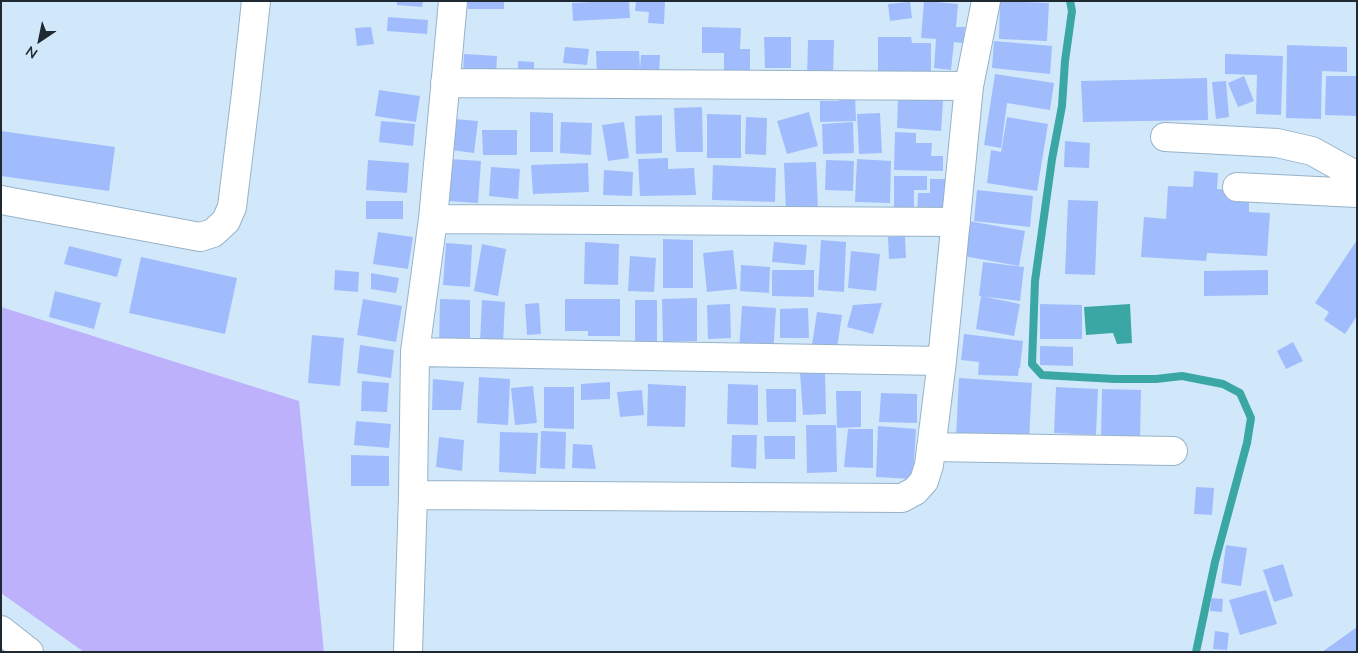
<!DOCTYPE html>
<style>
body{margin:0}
#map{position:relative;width:1358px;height:653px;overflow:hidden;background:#d1e8fb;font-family:Mulish,sans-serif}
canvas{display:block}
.frame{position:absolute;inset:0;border:2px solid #1e2932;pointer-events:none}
.north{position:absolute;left:15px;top:15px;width:50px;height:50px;-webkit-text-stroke:4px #d1e8fb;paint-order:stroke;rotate:214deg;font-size:14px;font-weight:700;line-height:20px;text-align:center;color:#1e2932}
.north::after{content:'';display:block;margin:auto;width:18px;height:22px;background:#1e2932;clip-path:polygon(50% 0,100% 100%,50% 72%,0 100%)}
</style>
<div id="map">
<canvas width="1358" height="653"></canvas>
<div class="frame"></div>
<div class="north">N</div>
</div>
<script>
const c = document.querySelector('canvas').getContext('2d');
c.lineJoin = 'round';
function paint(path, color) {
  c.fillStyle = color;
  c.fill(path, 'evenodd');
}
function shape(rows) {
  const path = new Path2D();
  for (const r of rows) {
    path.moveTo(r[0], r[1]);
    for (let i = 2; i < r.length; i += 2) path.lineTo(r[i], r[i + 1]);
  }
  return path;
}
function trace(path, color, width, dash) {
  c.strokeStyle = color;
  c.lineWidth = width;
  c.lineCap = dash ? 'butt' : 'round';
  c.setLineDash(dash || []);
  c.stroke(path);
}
const green = shape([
 [1,307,299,401,324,652,84,652,1,593]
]);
const water = shape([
 [1130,304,1132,343,1117,344,1113,333,1086,335,1084,307]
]);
const stream = shape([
 [1070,1,1072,11,1065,61,1062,106,1052,159,1035,281,1032,364,1042,375,1115,379,1156,379,1182,376,1223,384,1240,393,1251,418,1247,443,1215,562,1196,652]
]);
const building = shape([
 [397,1,423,1,422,7,397,5],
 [468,1,504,1,504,9,468,9],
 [611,1,629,1,630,18,573,21,572,3],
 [636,1,665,1,664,24,648,23,649,12,635,11],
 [924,1,958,4,956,27,965,27,963,43,954,42,951,70,934,68,936,39,921,38],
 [1000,1,1049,3,1047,41,999,39],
 [910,2,912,18,890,21,888,4],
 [388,17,428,20,427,34,387,31],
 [371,27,374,44,357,46,355,28],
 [702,27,741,28,740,49,750,49,750,70,724,70,724,53,702,53],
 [764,37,791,37,791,68,765,68],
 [878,37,911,37,912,43,931,43,931,74,878,73],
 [808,40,834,40,833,76,807,76],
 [994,41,1052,46,1050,74,992,68],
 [1287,45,1347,47,1347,72,1322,71,1321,119,1286,118],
 [565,47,589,49,587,65,563,63],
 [596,51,639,51,640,69,641,55,660,55,659,77,597,78],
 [464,54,497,56,496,77,463,75],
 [1225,54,1283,56,1281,115,1256,114,1257,75,1225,74],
 [518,61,534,62,534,84,518,83],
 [995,74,1054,83,1050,110,1007,103,1001,148,984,145],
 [1244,76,1254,101,1238,107,1228,83],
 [1326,76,1357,76,1357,116,1325,115],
 [1207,78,1208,120,1083,122,1081,81],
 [1226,81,1229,117,1216,119,1212,82],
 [379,90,420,96,416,122,375,116],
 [839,94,855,94,856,121,820,122,820,101,839,101],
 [898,98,943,100,941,131,897,128],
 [702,107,703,152,676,152,674,108],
 [530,112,553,113,553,152,530,152],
 [809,112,818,146,787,154,777,121],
 [880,113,882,153,859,154,857,114],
 [707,114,741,115,741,158,707,158],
 [662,115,662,153,636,154,635,116],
 [746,117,767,118,766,155,745,154],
 [1007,117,1048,124,1037,191,987,183,991,150,1001,152],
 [455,119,478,121,474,153,451,150],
 [381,121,415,124,413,146,379,142],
 [561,122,592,123,591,155,560,153],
 [624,122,629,158,608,161,602,125],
 [853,122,854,153,823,154,822,124],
 [482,130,517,130,517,155,483,155],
 [1,131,115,147,109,191,1,176],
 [895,132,916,133,916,143,932,143,931,156,943,156,943,171,894,170],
 [1065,141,1090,143,1089,168,1064,167],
 [668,158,668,169,694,168,696,195,640,196,638,159],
 [450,159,481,161,478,203,447,201],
 [857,159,891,161,890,203,855,202],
 [368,160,409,163,407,193,366,190],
 [826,160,854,161,853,191,825,190],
 [816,162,818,210,786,211,784,163],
 [588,163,589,192,533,194,531,165],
 [713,165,776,168,775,202,712,200],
 [491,167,520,169,518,199,489,196],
 [604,170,633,172,632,196,603,195],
 [1194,171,1218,173,1217,189,1234,190,1249,199,1249,212,1270,213,1267,256,1207,253,1206,261,1141,257,1144,217,1166,219,1168,186,1193,187],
 [894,176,927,176,927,190,914,190,914,209,894,209],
 [930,179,950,179,950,214,917,214,918,193,930,193],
 [977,190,1033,196,1030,227,974,221],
 [1068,200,1098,201,1095,275,1065,274],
 [366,201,403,201,403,219,366,219],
 [969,221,1025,231,1019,266,963,256],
 [378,232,413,237,408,269,373,264],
 [905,236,906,258,889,259,888,237],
 [663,239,693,240,693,288,663,288],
 [821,240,846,242,844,292,818,290],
 [1357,240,1357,316,1345,334,1324,320,1329,312,1315,303],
 [585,242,619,244,618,285,584,284],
 [774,242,807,245,805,265,772,262],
 [446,243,472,245,470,287,443,285],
 [482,244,506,249,498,296,474,291],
 [69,246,122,259,117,277,64,264],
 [733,250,737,289,707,292,703,253],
 [851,251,880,254,876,291,848,288],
 [630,256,656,258,654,292,628,291],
 [141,257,237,278,225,334,129,313],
 [983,262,1024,267,1020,301,979,296],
 [741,265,770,267,769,293,740,291],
 [335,270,359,272,358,292,334,290],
 [772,270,814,270,814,297,772,296],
 [1268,270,1268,295,1204,296,1204,271],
 [371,273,399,278,396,293,371,289],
 [55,291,101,303,94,329,49,317],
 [981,296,1020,304,1014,336,976,329],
 [697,298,697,341,663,342,662,299],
 [363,299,402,306,396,342,357,335],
 [440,299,470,300,470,346,439,346],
 [565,299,620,299,620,336,588,336,588,331,565,331],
 [482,300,505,302,503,344,480,342],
 [635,300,657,300,657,346,635,346],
 [539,303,541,334,527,335,525,304],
 [882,303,873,334,847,327,853,305],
 [730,304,731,338,708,339,707,305],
 [1040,304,1082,305,1082,339,1040,339],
 [742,306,776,308,773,354,739,351],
 [808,308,809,338,780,338,780,309],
 [817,312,842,315,837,348,812,345],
 [964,334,1023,341,1020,368,1019,368,1018,376,978,375,979,362,961,360],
 [312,335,344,338,340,386,308,383],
 [1293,342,1303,361,1286,369,1277,351],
 [360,345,394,350,391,378,357,373],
 [1040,346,1073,347,1073,366,1040,365],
 [825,371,826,414,803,415,800,372],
 [479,377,510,379,508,425,477,423],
 [959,378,1032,383,1029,441,956,437],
 [433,379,464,382,461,410,432,410],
 [362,381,389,383,387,412,361,411],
 [610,382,610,399,581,400,581,384],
 [648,384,686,386,685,427,647,426],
 [728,384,758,385,758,425,727,424],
 [533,386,537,423,515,425,511,388],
 [544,387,574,387,574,429,544,428],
 [1056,387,1098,389,1096,435,1054,433],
 [766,389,796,389,796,422,767,422],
 [1102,389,1141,390,1140,441,1101,439],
 [642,390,644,415,620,417,617,392],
 [836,391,861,391,861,427,837,428],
 [881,393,917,394,917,423,879,422],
 [356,421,391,424,389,448,354,445],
 [806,425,836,425,837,472,807,473],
 [878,426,916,429,913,479,876,477],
 [848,429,873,429,873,468,844,467],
 [541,431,566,432,565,469,540,468],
 [500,432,538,433,536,474,499,472],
 [732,435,757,435,756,469,731,467],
 [764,436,795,436,795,459,765,459],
 [439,437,464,440,462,471,436,467],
 [573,444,592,445,596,469,572,468],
 [351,455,389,456,389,486,351,486],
 [1196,487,1214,488,1212,515,1194,514],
 [1226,545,1247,548,1241,586,1221,583],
 [1283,564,1293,596,1274,602,1263,570],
 [1266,590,1277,624,1240,635,1229,600],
 [1211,598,1223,599,1222,612,1210,611],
 [1357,627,1357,652,1322,652],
 [1215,631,1229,633,1227,650,1213,649]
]);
const minor = shape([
 [445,83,969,86],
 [1165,137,1277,143,1312,151,1357,176],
 [1237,187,1357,193],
 [1,200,200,237,213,233,226,221,232,207,246,93,256,1],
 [433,219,956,222],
 [415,352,942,361],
 [931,447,1173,451],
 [413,495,902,498,915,491,924,481,929,465,942,361,969,86,986,1],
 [1,630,29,652],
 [408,652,413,495,415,352,433,219,453,1]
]);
paint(green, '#bdb1fc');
paint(water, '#3ba7a5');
trace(stream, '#3ba7a5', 8);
paint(building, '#a1bcfc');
trace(minor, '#96b2c8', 30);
trace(minor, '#fff', 28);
</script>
